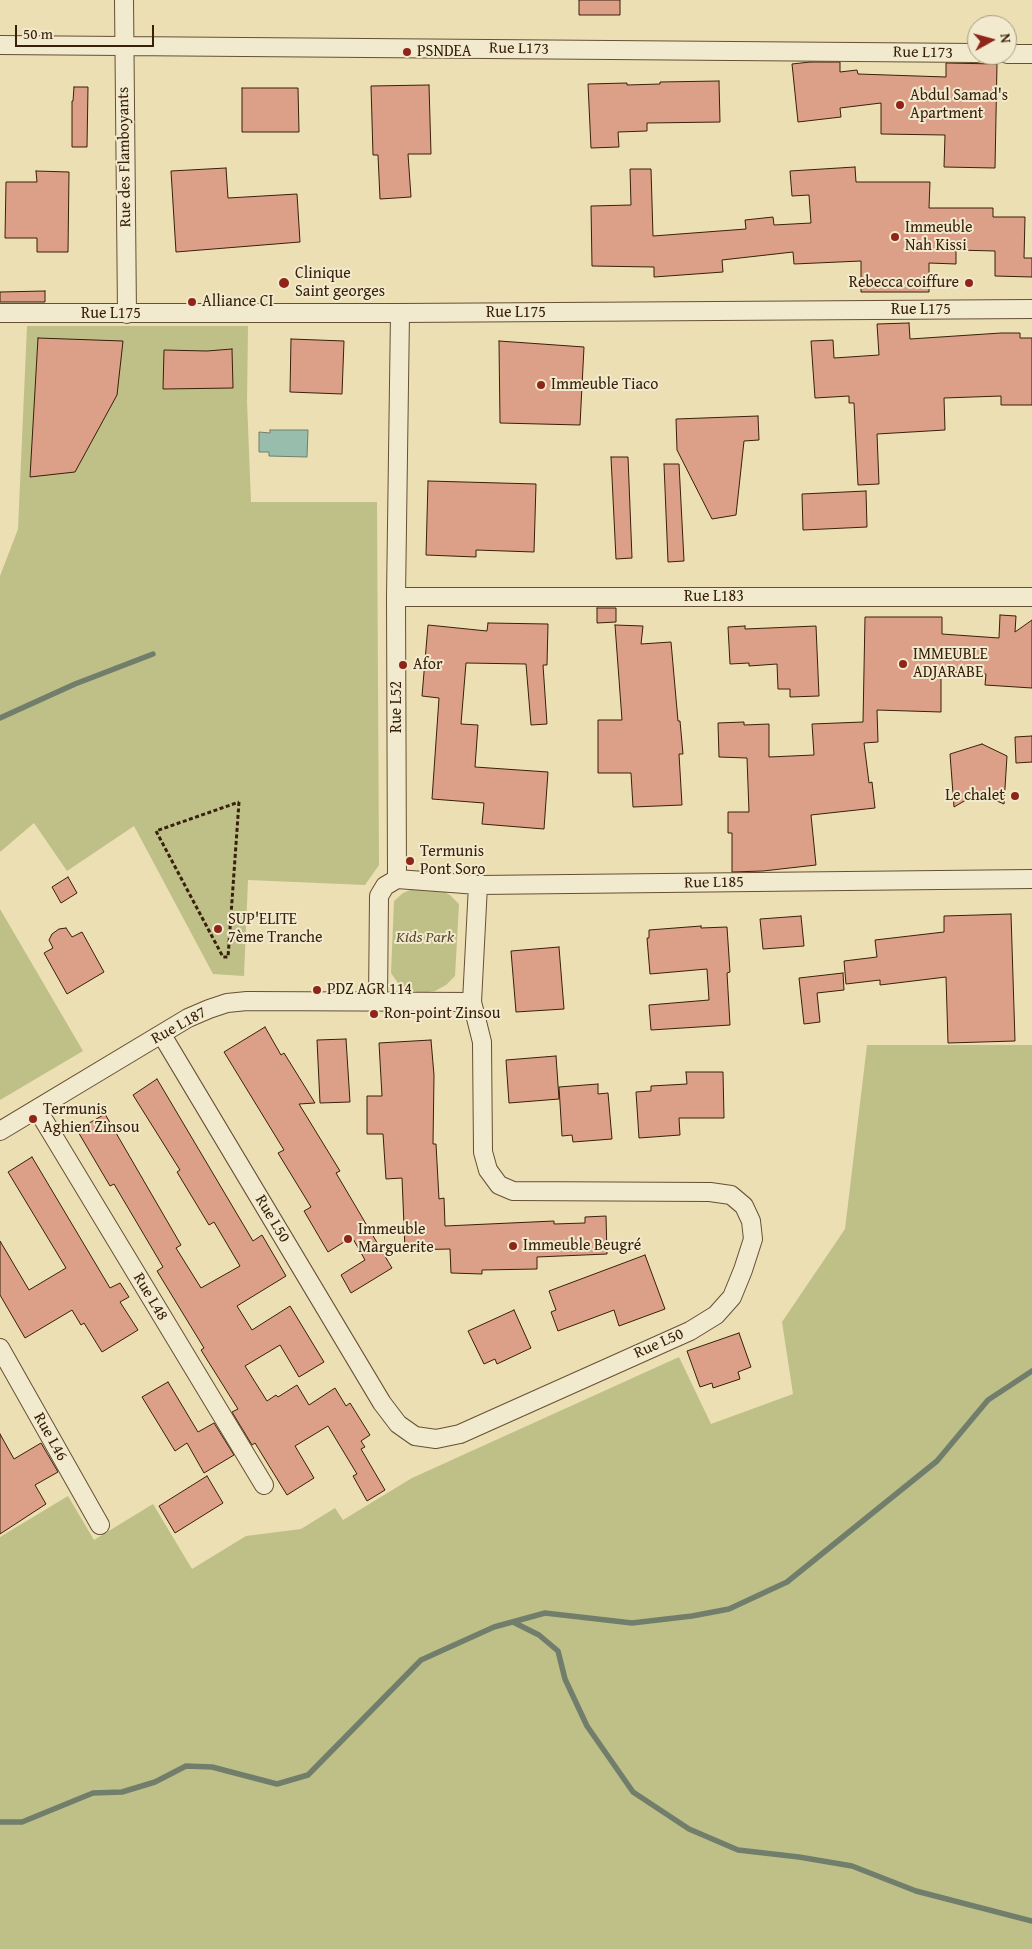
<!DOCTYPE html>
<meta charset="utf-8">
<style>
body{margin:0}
#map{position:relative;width:1032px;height:1949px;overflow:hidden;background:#ebdfb3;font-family:"Gentium Book Plus",serif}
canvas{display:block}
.north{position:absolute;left:967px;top:15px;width:50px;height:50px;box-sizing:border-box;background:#f2eace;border:1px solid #a89980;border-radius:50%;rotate:83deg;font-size:14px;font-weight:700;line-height:20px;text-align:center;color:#39200a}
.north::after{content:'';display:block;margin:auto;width:18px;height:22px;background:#8f2418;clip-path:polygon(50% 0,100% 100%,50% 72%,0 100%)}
.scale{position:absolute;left:15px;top:25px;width:139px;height:22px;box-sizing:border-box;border:2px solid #39200a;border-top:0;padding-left:6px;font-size:15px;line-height:18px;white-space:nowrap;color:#39200a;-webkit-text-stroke:4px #f2eace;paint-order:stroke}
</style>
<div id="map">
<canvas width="1032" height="1949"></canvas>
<div class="north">N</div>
<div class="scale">50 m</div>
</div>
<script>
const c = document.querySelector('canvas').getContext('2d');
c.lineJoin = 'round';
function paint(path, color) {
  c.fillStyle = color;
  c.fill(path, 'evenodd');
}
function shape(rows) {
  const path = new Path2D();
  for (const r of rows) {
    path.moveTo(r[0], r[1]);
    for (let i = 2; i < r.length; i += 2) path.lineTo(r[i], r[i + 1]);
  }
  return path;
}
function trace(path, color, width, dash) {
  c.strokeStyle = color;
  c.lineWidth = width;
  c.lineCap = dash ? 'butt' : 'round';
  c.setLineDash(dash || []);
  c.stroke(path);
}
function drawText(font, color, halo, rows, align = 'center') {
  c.font = font + ' "Gentium Book Plus",serif';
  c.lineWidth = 4;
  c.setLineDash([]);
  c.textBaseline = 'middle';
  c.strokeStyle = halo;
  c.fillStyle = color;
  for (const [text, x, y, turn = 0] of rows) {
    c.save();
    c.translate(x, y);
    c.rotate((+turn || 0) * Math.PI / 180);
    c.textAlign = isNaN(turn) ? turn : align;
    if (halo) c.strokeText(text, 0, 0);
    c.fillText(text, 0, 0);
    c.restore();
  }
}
const green = shape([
 [27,326,248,326,247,401,251,502,377,502,379,865,365,885,248,880,244,976,213,974,134,826,67,871,34,823,0,852,0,576,18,529],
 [415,888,439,889,450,895,459,904,455,976,446,985,435,991,422,993,410,990,398,983,391,973,394,901,403,893],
 [0,909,83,1051,0,1100],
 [867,1045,1032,1045,1032,1949,0,1949,0,1537,68,1496,94,1540,153,1504,192,1569,246,1536,301,1529,335,1508,343,1520,412,1478,679,1357,711,1424,793,1394,782,1322,845,1229]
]);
const water = shape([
 [270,430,308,430,307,457,269,456,269,452,259,452,259,432,270,433,270,430]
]);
const stream = shape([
 [0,718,75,684,153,654],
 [513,1622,539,1635,558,1651,565,1679,587,1726,633,1792,689,1829,738,1850,799,1857,852,1866,916,1891,1032,1921],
 [0,1822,22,1822,93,1793,122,1792,155,1782,186,1766,212,1767,277,1784,308,1775,421,1660,494,1627,545,1613,632,1623,692,1616,729,1609,787,1582,937,1461,988,1400,1032,1371]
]);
const building = shape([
 [579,0,620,0,620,15,579,15,579,0],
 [810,62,840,62,840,72,857,70,858,74,946,77,946,63,997,64,995,168,944,167,945,135,881,134,881,103,840,108,841,117,798,122,792,64,810,62],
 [719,81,720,122,647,123,647,131,618,132,619,147,591,148,588,84,627,83,627,85,660,84,660,82,719,81],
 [429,85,431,154,408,154,411,197,380,199,378,155,373,155,371,86,429,85],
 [74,87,88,87,87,147,72,147,72,101,73,101,74,87],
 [242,88,298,88,299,132,242,132,242,88],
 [855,167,856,182,930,182,929,208,993,208,993,217,1025,217,1024,258,1032,258,1032,277,995,276,995,251,956,250,956,264,929,263,929,292,861,292,861,261,794,264,793,252,722,260,723,272,654,277,654,267,592,266,591,206,631,205,630,169,651,169,653,236,746,229,745,220,773,217,774,225,811,223,809,195,792,196,790,171,855,167],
 [226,168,228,198,297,194,300,242,176,252,171,171,226,168],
 [36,171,69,172,68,252,37,252,37,238,5,238,6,182,37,182,36,171],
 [45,291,45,302,0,302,0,292,45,291],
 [909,323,910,339,1001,333,1020,333,1020,338,1032,338,1032,405,1001,405,1001,396,944,398,945,430,877,434,879,484,858,485,854,403,849,403,849,396,815,398,811,341,833,340,834,358,879,355,877,324,909,323],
 [38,338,123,341,117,395,75,472,30,477,38,338],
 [291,339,344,341,342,394,290,392,291,339],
 [499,341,584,347,580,425,500,423,499,341],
 [232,349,233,388,163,389,164,350,207,351,232,349],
 [758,416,759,440,744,441,736,515,712,519,677,450,676,419,758,416],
 [611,457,628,457,632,558,616,559,611,457],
 [664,464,679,464,684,561,668,562,664,464],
 [428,481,536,484,534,552,476,550,476,557,426,555,428,481],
 [866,491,867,527,803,530,802,494,866,491],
 [597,608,616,608,616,622,597,623,597,608],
 [1000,615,1016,616,1015,632,1032,620,1032,688,985,685,986,674,941,672,941,712,877,710,878,742,864,743,869,783,872,782,875,808,811,815,816,865,763,871,732,872,732,833,728,833,728,812,749,812,747,758,719,757,718,723,744,722,744,725,769,724,769,757,814,755,812,724,863,722,865,617,942,617,942,634,999,638,1000,615],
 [488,623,548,624,547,665,543,665,547,724,531,725,526,664,466,663,461,724,478,725,475,767,548,772,544,829,482,824,484,803,432,799,439,698,422,696,428,625,487,631,488,623],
 [615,625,643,626,641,644,671,642,678,721,680,721,683,754,679,754,682,805,633,807,631,773,598,773,598,720,622,720,615,625],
 [745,626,745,629,816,626,819,696,790,697,790,689,778,689,777,664,749,666,749,663,730,664,728,627,745,626],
 [1032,736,1032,762,1016,763,1015,737,1032,736],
 [982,744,1007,756,1004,804,978,793,954,807,950,754,982,744],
 [68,877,77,893,61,903,52,887,68,877],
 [1011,914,1015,1041,948,1043,946,977,880,985,880,980,846,984,844,961,877,957,875,940,944,932,944,916,1011,914],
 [801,916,804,946,763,949,760,919,801,916],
 [701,926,701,928,727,927,730,972,727,973,730,1025,651,1030,649,1005,709,1000,707,969,650,974,647,938,649,938,649,930,701,926],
 [66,928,72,937,82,932,104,972,67,994,44,953,53,948,49,940,52,934,59,929,66,928],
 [559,947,564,1009,516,1012,511,951,559,947],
 [843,973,844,990,817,993,820,1022,804,1024,799,978,843,973],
 [265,1027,281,1055,284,1053,315,1103,299,1104,340,1171,336,1173,392,1268,351,1293,341,1275,365,1260,352,1237,328,1252,304,1211,311,1207,278,1153,284,1150,224,1052,265,1027],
 [346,1039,350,1102,320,1103,317,1040,346,1039],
 [431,1040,434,1075,433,1144,436,1144,439,1199,444,1198,445,1226,554,1221,554,1224,585,1223,585,1217,606,1216,607,1254,537,1257,537,1269,482,1270,482,1274,451,1273,450,1249,405,1250,402,1178,386,1179,383,1134,367,1134,367,1096,382,1096,379,1043,431,1040],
 [556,1056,559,1099,509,1103,506,1060,556,1056],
 [686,1072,723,1072,724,1118,679,1118,680,1135,639,1138,636,1092,651,1091,651,1086,687,1084,686,1072],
 [157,1079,253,1241,262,1235,286,1276,237,1306,252,1330,290,1306,324,1362,299,1377,280,1345,245,1366,267,1401,276,1395,278,1397,297,1385,309,1405,335,1388,346,1406,350,1403,370,1435,361,1441,365,1447,361,1449,385,1490,367,1501,353,1476,357,1474,328,1426,295,1446,314,1478,287,1495,255,1443,252,1445,232,1412,238,1409,201,1350,204,1348,157,1271,163,1267,114,1184,110,1186,77,1130,105,1114,181,1245,176,1248,201,1288,240,1266,214,1222,209,1225,177,1172,180,1170,133,1095,157,1079],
 [598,1084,598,1094,608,1093,612,1139,573,1142,572,1135,562,1136,559,1087,598,1084],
 [32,1157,110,1288,120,1283,129,1297,120,1302,138,1330,102,1352,84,1323,81,1325,72,1310,25,1338,0,1295,0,1241,29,1290,66,1268,8,1172,32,1157],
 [645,1255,665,1309,619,1326,614,1310,558,1331,551,1312,556,1310,549,1291,645,1255],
 [514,1310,531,1348,497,1364,495,1359,484,1364,468,1331,514,1310],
 [739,1333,751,1367,738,1372,740,1379,713,1388,712,1383,700,1387,687,1351,739,1333],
 [168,1382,198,1432,214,1423,234,1455,204,1473,187,1443,175,1451,142,1397,168,1382],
 [0,1434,14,1459,41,1443,58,1472,35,1485,46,1504,0,1534,0,1434],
 [207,1476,223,1503,175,1533,159,1506,207,1476]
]);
const path = shape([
 [239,802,228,957,223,957,156,831,239,802]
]);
const minor = shape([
 [124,0,127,314],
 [0,45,977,53],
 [1007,54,1032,54],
 [0,313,400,313,1032,309],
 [396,597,1032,597],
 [397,879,478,885,1032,879],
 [397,879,396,597,400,313],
 [378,1002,379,896,385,886,397,879],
 [162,1035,382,1403,398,1424,415,1436,436,1439,460,1434,690,1331,716,1315,732,1297,743,1270,753,1239,751,1221,744,1206,731,1195,710,1192,513,1191,499,1185,488,1170,483,1152,482,1042,472,1002,478,885],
 [37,1109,264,1485],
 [0,1131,188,1018,209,1009,227,1003,247,1001,472,1002],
 [0,1348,100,1525]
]);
const markers = [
 [407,52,5,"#8f2418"],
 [900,105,5,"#8f2418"],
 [895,237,5,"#8f2418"],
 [284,283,6,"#8f2418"],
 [969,283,5,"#8f2418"],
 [192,302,5,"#8f2418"],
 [541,385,5,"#8f2418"],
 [903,664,5,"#8f2418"],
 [403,665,5,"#8f2418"],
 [1015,796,5,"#8f2418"],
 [410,861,5,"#8f2418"],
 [218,929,5,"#8f2418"],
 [317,990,5,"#8f2418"],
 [374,1014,5,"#8f2418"],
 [33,1119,5,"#8f2418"],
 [348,1239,5,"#8f2418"],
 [513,1246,5,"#8f2418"]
];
const streetNames = [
 ["Rue L173",519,49,1],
 ["Rue L173",923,53,1],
 ["Rue des Flamboyants",125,157,-91],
 ["Rue L175",921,310],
 ["Rue L175",516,313],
 ["Rue L175",111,314],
 ["Rue L183",714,597],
 ["Rue L52",397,707,-90],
 ["Rue L185",714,883,-1],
 ["Rue L187",179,1026,-29],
 ["Rue L50",272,1219,59],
 ["Rue L48",150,1297,59],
 ["Rue L50",659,1344,-24],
 ["Rue L46",50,1437,61]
];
const poiNames = [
 ["PSNDEA",417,52],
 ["Abdul Samad's",910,96],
 ["Apartment",910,114],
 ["Immeuble",905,228],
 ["Nah Kissi",905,246],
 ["Clinique",295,274],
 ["Saint georges",295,292],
 ["Rebecca coiffure",959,283,"right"],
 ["Alliance CI",202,302],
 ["Immeuble Tiaco",551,385],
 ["IMMEUBLE",913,655],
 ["ADJARABE",913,673],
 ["Afor",413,665],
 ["Le chalet",1005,796,"right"],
 ["Termunis",420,852],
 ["Pont Soro",420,870],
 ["SUP'ELITE",228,920],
 ["7ème Tranche",228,938],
 ["PDZ AGR 114",327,990],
 ["Ron-point Zinsou",384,1014],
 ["Termunis",43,1110],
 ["Aghien Zinsou",43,1128],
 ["Immeuble",358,1230],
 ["Marguerite",358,1248],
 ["Immeuble Beugré",523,1246]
];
const parkNames = [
 ["Kids Park",425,938]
];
paint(green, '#bec088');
paint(water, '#98bdad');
trace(water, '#727e6c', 1);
trace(stream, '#727e6c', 5.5);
paint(building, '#dc9f87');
trace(building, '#39200a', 1);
trace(minor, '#665034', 20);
trace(path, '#39200a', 3, [4, 2.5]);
trace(minor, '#f2eace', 18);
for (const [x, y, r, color] of markers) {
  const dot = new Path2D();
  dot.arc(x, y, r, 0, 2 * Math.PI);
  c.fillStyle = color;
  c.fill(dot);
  trace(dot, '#f2eace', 2);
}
drawText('16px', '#39200a', '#f2eace', streetNames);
drawText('16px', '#39200a', '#f2eace', poiNames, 'left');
drawText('italic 16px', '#5a482a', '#f2eace', parkNames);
</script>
